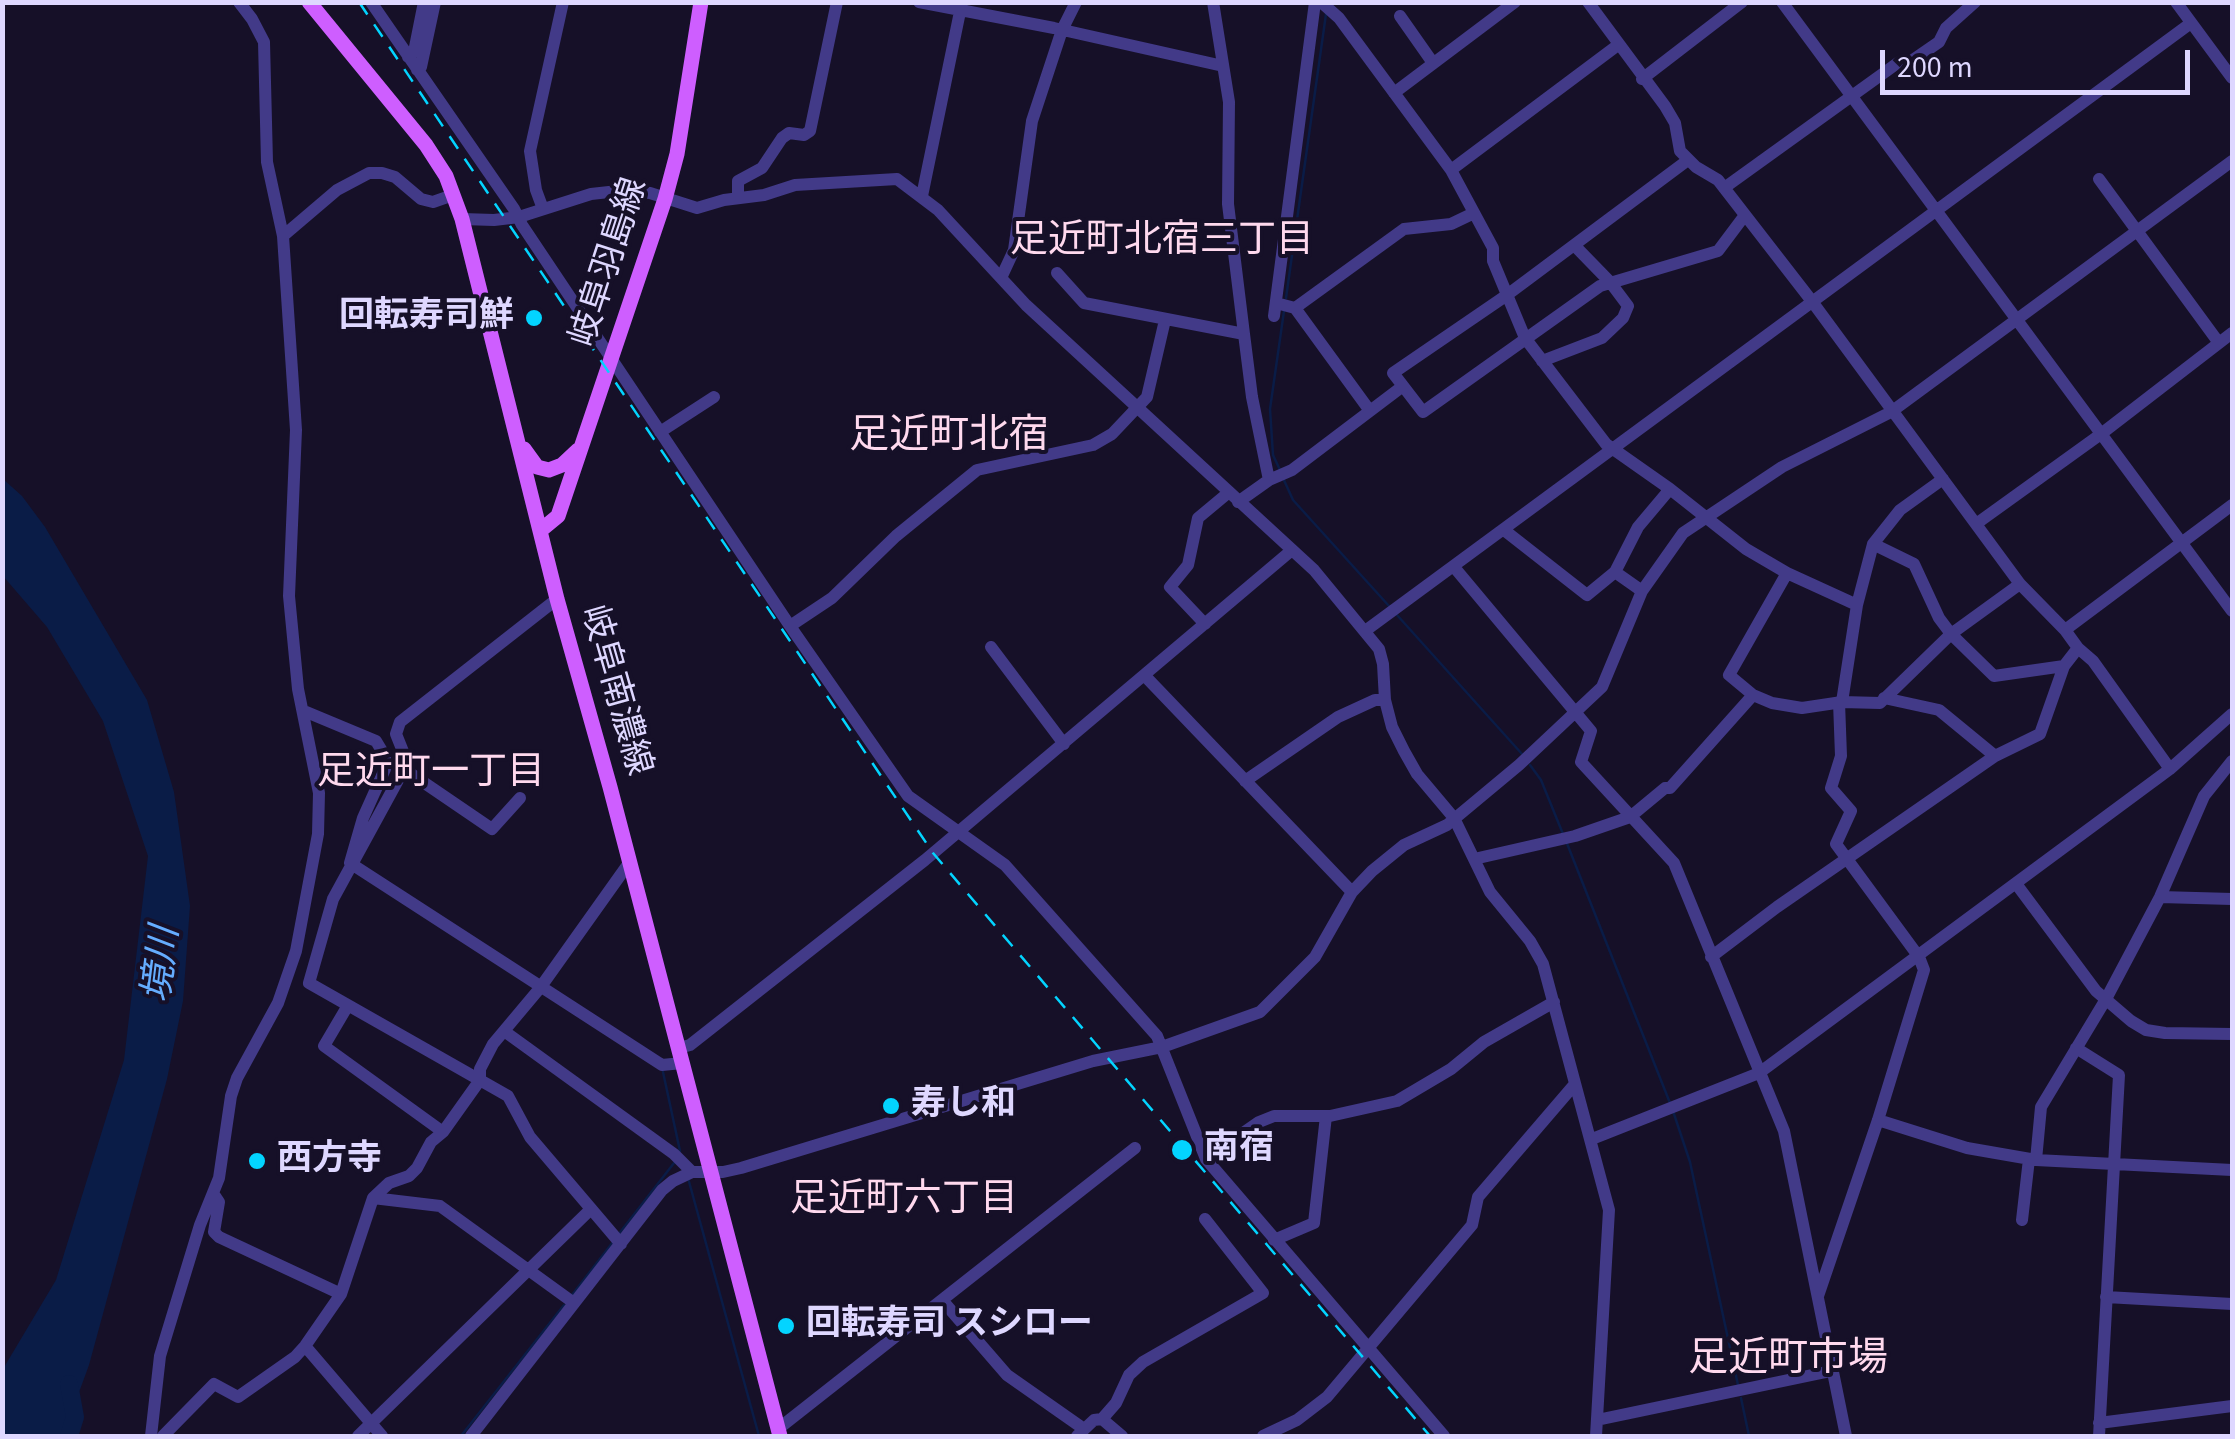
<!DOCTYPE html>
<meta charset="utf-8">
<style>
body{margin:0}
#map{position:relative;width:2235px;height:1439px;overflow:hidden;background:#161028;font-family:"Source Sans 3",sans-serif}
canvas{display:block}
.frame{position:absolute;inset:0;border:5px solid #ded7ff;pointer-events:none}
.scale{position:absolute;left:1880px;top:50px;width:310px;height:45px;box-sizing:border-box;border:5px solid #ded7ff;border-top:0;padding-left:12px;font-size:30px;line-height:35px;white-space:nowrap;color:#ded7ff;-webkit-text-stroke:8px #161028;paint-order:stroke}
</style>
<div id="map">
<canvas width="2235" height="1439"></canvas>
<div class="frame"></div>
<div class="scale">200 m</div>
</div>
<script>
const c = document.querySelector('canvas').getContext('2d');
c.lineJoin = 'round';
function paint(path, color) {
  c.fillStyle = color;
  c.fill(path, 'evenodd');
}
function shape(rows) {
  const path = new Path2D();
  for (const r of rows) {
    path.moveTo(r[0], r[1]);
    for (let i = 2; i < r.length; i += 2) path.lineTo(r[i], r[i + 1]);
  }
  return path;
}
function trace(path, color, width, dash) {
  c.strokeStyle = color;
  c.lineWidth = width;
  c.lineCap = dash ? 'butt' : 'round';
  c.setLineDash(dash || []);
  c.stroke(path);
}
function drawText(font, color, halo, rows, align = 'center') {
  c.font = font + ' "Source Sans 3","Noto Sans JP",sans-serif';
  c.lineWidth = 8;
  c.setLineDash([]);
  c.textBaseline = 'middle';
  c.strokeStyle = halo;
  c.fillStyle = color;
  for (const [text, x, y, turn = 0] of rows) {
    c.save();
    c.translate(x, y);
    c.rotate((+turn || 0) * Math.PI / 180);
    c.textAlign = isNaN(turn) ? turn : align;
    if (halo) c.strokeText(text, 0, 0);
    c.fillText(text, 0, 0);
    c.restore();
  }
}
const water = shape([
 [3,479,22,496,45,527,147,700,174,792,190,906,183,1001,167,1079,89,1365,63,1436,3,1436,3,1369,56,1280,124,1060,148,856,103,721,47,627,3,576]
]);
const stream = shape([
 [1286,298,1326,14],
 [1280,470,1273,455,1270,409,1284,311],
 [1283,478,1293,500,1389,606],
 [1397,615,1522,754],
 [1530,765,1541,780,1563,834],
 [1566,841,1670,1103],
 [663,1072,680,1151],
 [1673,1111,1690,1162,1738,1385],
 [688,1178,759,1436],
 [618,1235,674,1163],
 [572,1295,613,1242],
 [1741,1398,1749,1436],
 [461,1436,564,1305]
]);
const river = shape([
 [69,1436,75,1417,69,1384]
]);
const minor = shape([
 [371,2,514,209,522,225,790,626,908,796,1005,865,1157,1036,1206,1159,1444,1436],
 [919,2,1054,28,1223,66],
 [1213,2,1229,102,1228,204,1244,334,1252,397,1269,480],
 [1321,2,1339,18,1451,170,1493,248,1493,261,1525,338,1606,444,1670,489,1746,549,1787,573,1857,605],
 [1588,2,1665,106,1675,123,1680,151,1696,167,1718,180,1811,300,2020,584,2065,630,2078,648,2064,666,2040,734,1995,756,1777,907,1711,957],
 [1782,2,2232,611],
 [2176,2,2232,78],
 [1400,16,1433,63],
 [408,57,414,52,424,2],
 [417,70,421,67,435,2],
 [1642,79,1742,2],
 [1394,93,1515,2],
 [1451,170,1618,45],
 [2099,179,2219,343],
 [1724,188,1899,62,1910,62,1939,42,1946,28,1975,2],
 [922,196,962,2],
 [738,198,738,181,762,168,782,138,789,133,804,135,810,131,837,2],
 [543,209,536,190,530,151,563,2],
 [462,219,494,220,519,217,591,194,627,190,650,193,697,208,724,200,764,195,795,185,897,179,938,210,1026,305,1314,570,1379,649,1383,664,1385,700,1392,727,1404,751,1417,774,1454,818,1490,892,1530,941,1543,964,1609,1210,1596,1436],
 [283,236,337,190,369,173,382,173,395,177,421,199,433,202,453,195],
 [1057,273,1084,303,1244,334],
 [1001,278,1014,250,1032,121,1062,30,1076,2],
 [1276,303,1295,308,1404,229,1451,224,1474,213],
 [1295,308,1370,411],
 [1274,316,1315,2],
 [1542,361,1602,338,1623,318,1628,306,1610,282,1574,245],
 [1403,386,1423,412,1600,286,1718,251,1745,215],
 [660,432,714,397],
 [1238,502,1269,480,1292,470,1403,386,1393,373,1507,295,1688,160],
 [1976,524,2101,434,2232,333],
 [1504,530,1587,595,1615,572,1638,527,1670,489],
 [1873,544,1914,564,1939,618,1951,634,1994,676,2064,666],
 [1454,567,1591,731,1581,762,1674,863,1784,1131,1846,1436],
 [1615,572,1642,591],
 [557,599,400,722,396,734,404,754,404,769,333,899,309,983,508,1096,530,1137,621,1244],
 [1205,624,1170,587,1188,565,1198,518,1228,493],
 [790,626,832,598,896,536,977,470,1093,445,1112,434,1147,397,1165,320],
 [2065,630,2232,505],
 [1365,631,2191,23],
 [991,647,1064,744],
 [2078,648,2093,661,2170,769],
 [1145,676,1352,892],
 [1753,695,1772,703,1802,708,1842,702,1880,703,1951,634,2020,584],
 [1884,698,1939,710,1995,756],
 [1842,702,1857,605,1873,544,1900,510,1943,479],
 [304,711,376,741,385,756,385,769,363,818,350,863,662,1065,682,1063],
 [404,769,492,829,520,798],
 [1245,781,1338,717,1375,700,1385,700],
 [1474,859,1575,836,1630,817,1665,788,1670,788,1753,695,1729,675,1787,573],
 [2017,885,2096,991,2131,1021,2146,1030,2165,1033,2232,1034],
 [2160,897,2232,899],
 [347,1007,324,1046,443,1132],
 [504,1031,674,1154,692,1172],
 [679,1048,690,1045,925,860,1292,550],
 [2076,1048,2119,1075,2099,1436],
 [1878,1120,1967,1148,2036,1160,2232,1170],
 [1592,1139,1759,1073,2170,769,2232,714],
 [1206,1159,1259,1122,1274,1116,1330,1116,1397,1101,1451,1069,1484,1042,1554,1002],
 [2036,1160,2041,1107,2106,999,2160,897,2204,796,2232,761],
 [213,1193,219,1202,214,1232,219,1237,341,1294],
 [373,1198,440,1206,574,1303],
 [2022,1220,2029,1159],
 [1274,1240,1314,1223,1326,1116],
 [1818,1296,1878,1120,1924,970,1919,957,1836,844,1851,811,1831,788,1841,756,1839,702],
 [2106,1297,2232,1304],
 [942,1300,1007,1375,1084,1429],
 [305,1346,382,1436],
 [1102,1419,1122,1436],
 [1597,1420,1831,1371],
 [2099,1423,2232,1406],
 [778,1429,1135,1148],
 [151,1436,160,1356,200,1225,219,1178,231,1096,237,1078,278,1003,296,951,318,834,319,793,298,689,289,596,296,430,283,236,267,162,264,42,252,19,239,2],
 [163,1436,214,1384,238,1397,295,1357,305,1346,341,1294,373,1198,389,1183,409,1176,417,1168,431,1142,443,1132,480,1080,480,1069,493,1044,540,988,629,863],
 [358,1436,591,1209],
 [471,1436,662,1190,673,1181,692,1172,723,1172,741,1168,1093,1061,1162,1047,1260,1012,1315,957,1352,892,1372,871,1404,845,1447,825,1519,765,1602,687,1642,591,1683,533,1782,467,1891,412,2232,161],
 [1077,1436,1094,1420,1102,1419,1116,1403,1129,1375,1143,1362,1263,1293,1205,1219],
 [1263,1436,1297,1420,1327,1397,1472,1225,1478,1197,1575,1084]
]);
const major = shape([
 [309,2,426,145,446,176,462,219,557,599,610,787,780,1436],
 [524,449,537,467,549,470,562,465,578,450],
 [541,530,558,516,665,199,677,154,701,2]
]);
const rail = shape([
 [359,2,933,853,1430,1436]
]);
const markers = [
 [534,318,10,"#03d4ff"],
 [891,1106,10,"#03d4ff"],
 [1182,1150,12,"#03d4ff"],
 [257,1161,10,"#03d4ff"],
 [786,1326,10,"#03d4ff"]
];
const streetNames = [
 ["岐阜羽島線",611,263,-72],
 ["岐阜南濃線",614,691,74]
];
const poiNames = [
 ["回転寿司鮮",514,318,"right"],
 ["寿し和",911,1106],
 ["南宿",1204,1150],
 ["西方寺",277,1161],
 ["回転寿司 スシロー",806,1326]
];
const neighbourhoodNames = [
 ["足近町北宿三丁目",1162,243],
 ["足近町一丁目",431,775],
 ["足近町六丁目",904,1202]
];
const waterNames = [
 ["境川",164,965,-83]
];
const quarterNames = [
 ["足近町北宿",949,438],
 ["足近町市場",1788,1361]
];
paint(water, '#0a1c47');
trace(stream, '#0a1c47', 2.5);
trace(river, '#0a1c47', 18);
trace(minor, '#423a88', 12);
trace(major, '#ce5eff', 15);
trace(rail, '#03d4ff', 2.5, [15, 12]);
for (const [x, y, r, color] of markers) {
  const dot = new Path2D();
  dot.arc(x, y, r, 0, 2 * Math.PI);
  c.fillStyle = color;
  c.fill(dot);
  trace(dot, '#161028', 4);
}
drawText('35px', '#ded7ff', '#161028', streetNames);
drawText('bold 35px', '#ded7ff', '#161028', poiNames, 'left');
drawText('38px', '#ffd9ee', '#161028', neighbourhoodNames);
drawText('italic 38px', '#65adff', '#161028', waterNames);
drawText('40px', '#ffd9ee', '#161028', quarterNames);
</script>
